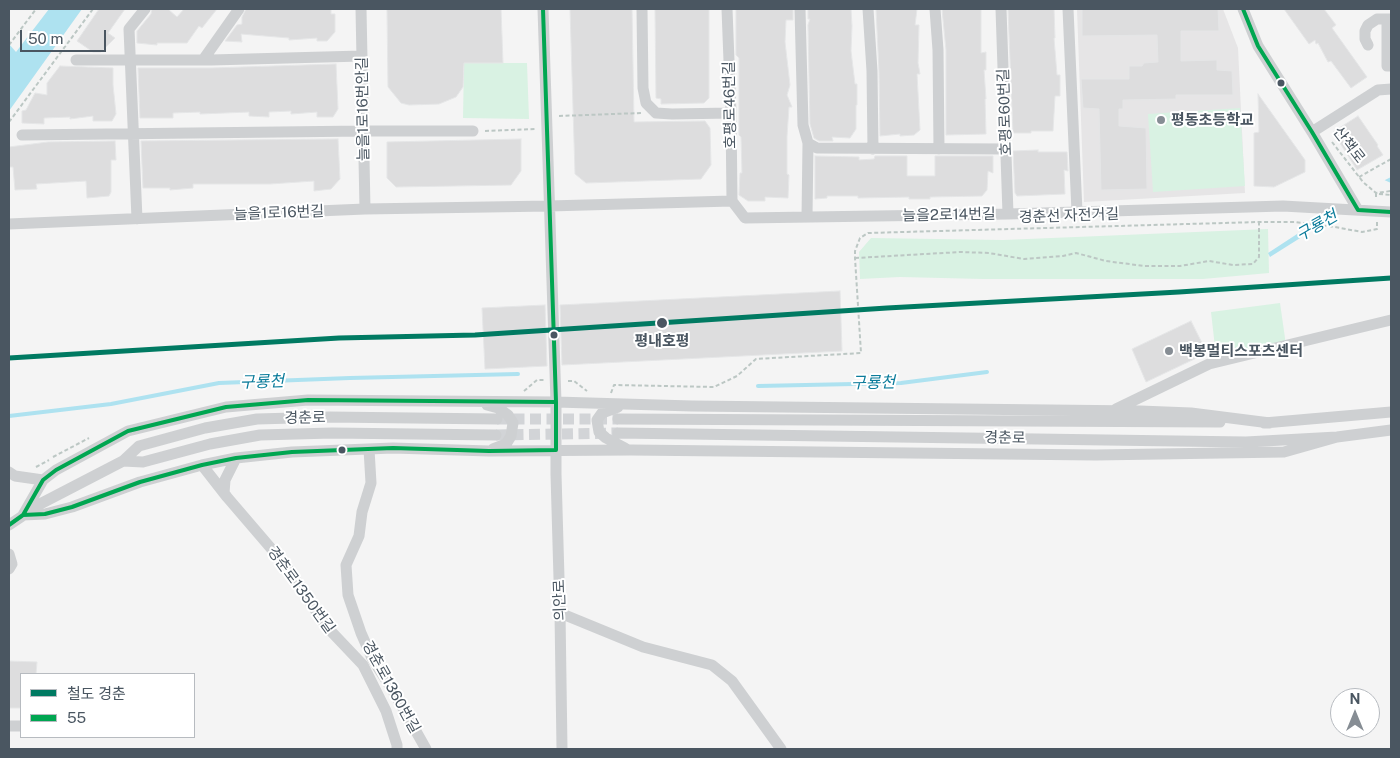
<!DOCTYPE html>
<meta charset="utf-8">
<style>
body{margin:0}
#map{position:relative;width:1400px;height:758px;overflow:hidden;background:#f4f4f4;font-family:"Public Sans","Noto Sans KR",sans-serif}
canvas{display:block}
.frame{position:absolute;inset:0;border:10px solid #4a5661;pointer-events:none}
.legend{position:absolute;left:20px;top:673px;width:175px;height:65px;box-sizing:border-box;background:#fff;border:1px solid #b7bbc0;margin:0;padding:6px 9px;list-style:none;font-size:15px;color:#4a5661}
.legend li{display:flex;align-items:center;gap:10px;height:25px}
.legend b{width:25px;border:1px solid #b7bbc0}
.north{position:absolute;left:1330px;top:688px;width:50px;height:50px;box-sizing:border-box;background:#fff;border:1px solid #b7bbc0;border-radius:50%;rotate:0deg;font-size:14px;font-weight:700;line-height:20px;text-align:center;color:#4a5661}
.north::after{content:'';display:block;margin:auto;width:18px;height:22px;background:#868d94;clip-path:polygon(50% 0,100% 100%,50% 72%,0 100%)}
.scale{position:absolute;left:20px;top:30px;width:86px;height:22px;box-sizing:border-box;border:2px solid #4a5661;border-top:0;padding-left:6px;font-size:15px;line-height:18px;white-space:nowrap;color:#4a5661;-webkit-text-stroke:4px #fff;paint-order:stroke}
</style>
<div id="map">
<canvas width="1400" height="758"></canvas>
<div class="frame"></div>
<ul class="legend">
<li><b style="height:6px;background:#007a62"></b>철도 경춘</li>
<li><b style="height:6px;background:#00a651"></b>55</li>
</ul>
<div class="north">N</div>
<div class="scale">50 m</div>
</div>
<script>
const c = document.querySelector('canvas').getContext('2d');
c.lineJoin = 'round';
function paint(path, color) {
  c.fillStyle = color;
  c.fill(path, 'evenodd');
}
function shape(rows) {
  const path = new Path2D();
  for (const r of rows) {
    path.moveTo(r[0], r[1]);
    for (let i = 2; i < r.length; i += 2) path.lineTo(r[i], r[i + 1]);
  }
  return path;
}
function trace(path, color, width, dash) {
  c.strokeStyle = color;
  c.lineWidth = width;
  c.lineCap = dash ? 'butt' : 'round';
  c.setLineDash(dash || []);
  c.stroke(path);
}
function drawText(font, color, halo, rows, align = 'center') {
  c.font = font + ' "Public Sans","Noto Sans KR",sans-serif';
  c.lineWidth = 4;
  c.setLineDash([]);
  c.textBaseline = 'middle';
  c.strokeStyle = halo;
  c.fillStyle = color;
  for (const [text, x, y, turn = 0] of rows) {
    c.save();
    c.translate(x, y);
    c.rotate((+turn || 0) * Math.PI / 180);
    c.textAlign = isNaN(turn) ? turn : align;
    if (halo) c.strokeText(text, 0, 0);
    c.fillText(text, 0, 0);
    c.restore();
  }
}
const education = shape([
 [1077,9,1223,9,1238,48,1245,193,1084,202]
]);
const green = shape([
 [464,63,527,63,529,119,463,118],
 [1240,108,1245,186,1153,192,1148,114],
 [1268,229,1269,273,1203,279,983,279,900,277,860,279,859,252,871,238,1003,240],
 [1280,303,1286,345,1216,356,1211,312]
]);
const water = shape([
 [49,9,82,9,9,111,9,44,16,52],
 [1391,177,1391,188,1324,223,1270,257,1268,253,1320,219,1373,186]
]);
const pier = shape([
 [1382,179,1391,183,1391,191,1319,229,1302,228]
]);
const stream = shape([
 [758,386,901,383,987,372],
 [9,416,111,404,219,383,350,378,518,374]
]);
const building = shape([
 [99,9,125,9,108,33,115,38,101,52,93,52,77,41,99,9],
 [152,9,168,9,177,17,184,9,217,9,202,28,199,26,187,43,157,43,157,45,137,43,137,31,151,14,152,9],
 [246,9,331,9,331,14,335,14,335,32,327,41,317,41,317,38,289,40,289,38,241,34,242,42,225,41,237,25,242,24,242,17,246,9],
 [387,9,501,9,503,63,464,63,463,87,456,97,439,104,409,105,401,103,388,87,387,9],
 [570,9,632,9,634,122,705,121,710,128,711,165,701,179,586,183,575,174,570,9],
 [655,9,709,9,709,98,704,103,661,104,661,99,656,98,655,9],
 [736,9,793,9,793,20,786,20,785,42,790,85,787,95,792,107,789,107,787,136,787,174,789,175,788,198,765,197,765,201,748,201,739,195,740,173,742,173,741,137,739,135,739,58,736,55,736,9],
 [808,9,851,9,852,26,851,51,855,84,857,84,857,105,856,105,856,129,850,138,832,137,833,141,819,141,814,138,810,124,808,25,810,19,808,19,808,9],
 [876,9,917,9,915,25,919,25,918,63,920,74,917,74,920,130,914,135,900,136,900,134,880,136,879,71,876,9],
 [942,9,981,9,981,53,986,52,986,70,984,70,986,99,985,99,986,134,946,135,946,50,942,9],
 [1008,9,1054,9,1055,38,1054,38,1057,75,1060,75,1060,96,1055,96,1053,131,1031,131,1031,133,1013,133,1008,9],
 [1082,9,1218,9,1219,31,1181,31,1181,61,1217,60,1217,70,1232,71,1233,95,1176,95,1176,99,1123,100,1123,109,1119,109,1119,126,1146,128,1147,189,1101,190,1099,109,1083,108,1081,79,1129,79,1129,66,1142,66,1144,63,1158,62,1157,35,1082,36,1082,9],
 [1284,9,1324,9,1336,25,1332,28,1367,77,1351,88,1331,61,1328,62,1318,43,1316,44,1315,40,1309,44,1284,9],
 [336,64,338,109,333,117,317,117,317,112,291,114,291,111,269,112,269,117,249,116,249,112,200,114,200,112,173,113,173,118,140,118,138,68,211,68,336,64],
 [60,66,113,68,113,85,116,114,112,121,93,121,93,116,70,119,70,117,44,118,44,124,22,123,22,111,26,110,35,93,47,95,47,83,60,66],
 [1258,94,1305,160,1305,172,1274,187,1254,186,1254,133,1259,132,1258,94],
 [1358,116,1378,145,1377,146,1383,155,1357,170,1333,132,1358,116],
 [338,139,340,179,331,189,314,191,314,181,270,184,193,184,193,188,170,190,170,188,143,188,141,141,338,139],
 [521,139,521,171,511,185,396,187,387,178,387,142,521,139],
 [115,141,116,160,111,160,111,192,109,196,87,198,86,181,36,184,37,189,15,190,13,167,9,167,9,147,48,142,115,141],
 [1038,150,1038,152,1067,152,1068,171,1064,170,1065,194,1017,196,1015,193,1013,151,1038,150],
 [815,156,859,157,859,160,874,159,875,156,907,156,907,176,935,176,935,156,993,156,993,173,988,171,987,190,982,196,930,197,930,199,909,199,909,197,858,198,858,196,827,196,827,198,815,199,815,156],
 [840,291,842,351,562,365,560,305,840,291],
 [545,305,547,366,485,369,482,308,545,305],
 [1191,321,1207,353,1146,382,1132,349,1191,321],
 [9,661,37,662,36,674,21,674,21,708,9,708,9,661]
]);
const minorTunnel = shape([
 [497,419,618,419],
 [496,435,618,433]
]);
const path = shape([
 [9,45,36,9],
 [559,116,641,113],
 [9,122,93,9],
 [485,131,535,129],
 [1332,142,1363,182,1376,193,1391,191],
 [1359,177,1391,159],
 [1376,193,1376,199],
 [1379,194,1391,195],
 [855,258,961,252,989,253,1024,259,1063,256,1076,253,1106,261,1144,266,1180,266,1209,261,1233,265,1253,264,1259,257,1259,222],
 [568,381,574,381,587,391],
 [524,391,537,380,545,380],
 [611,393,614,385,714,387,737,376,756,359,861,353,855,258,855,251,860,238,868,233,1259,222,1295,222,1335,227,1362,232,1377,229,1377,221],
 [53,457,89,438],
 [36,467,49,460]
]);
const minor = shape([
 [361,9,365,209],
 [543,9,556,402,556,474,560,613,562,749],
 [642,9,643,88,646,103,656,113,672,114,731,113],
 [727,9,731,113,732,201],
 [800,9,803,125,808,143,817,148,1006,149],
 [868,9,872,71,873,149],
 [935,9,938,50,939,149],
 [1001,9,1008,214],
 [1068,9,1077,212],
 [1243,9,1258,46,1312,132,1358,210],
 [1387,19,1387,66,1391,66],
 [1368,45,1365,39,1365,31,1368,25,1377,19,1391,19],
 [76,60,211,60,362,56],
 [203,60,239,9],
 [1312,132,1378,90,1391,89],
 [22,135,364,131,473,131],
 [807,217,808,143],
 [137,219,129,29,145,9],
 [9,224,365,209,549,206,732,201,745,218,1008,214,1283,206,1391,212],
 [487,405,498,408,508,415,513,423,511,436,506,444,493,449],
 [618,407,602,413,597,420,599,432,606,438,625,448],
 [1116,409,1209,364,1391,320],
 [618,419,1220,422],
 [1264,423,1391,412],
 [618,433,1246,442,1337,437,1391,430],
 [369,449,371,483,362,512,359,536,346,565,348,595,361,633,372,658,395,694,426,749],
 [123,461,143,462,210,444,260,435,332,433,496,435],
 [202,465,227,497,287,567,326,626,363,665,386,711,397,745,397,749],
 [9,472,15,476,43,480],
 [224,493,225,480,236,458],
 [23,515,45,514,72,507,140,482,202,465,236,458,292,452,393,448,489,451,631,450,1096,455,1284,452,1337,437],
 [23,515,43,480,56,470,128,431,226,407,308,400,556,402,692,406,1140,411,1191,413,1270,423],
 [9,525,42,503,123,461,139,446,205,428,257,419,329,417,497,419],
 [9,554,12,564,9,569],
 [560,613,643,647,712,665,732,681,781,749],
 [9,726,21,726]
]);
const bus1 = shape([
 [1243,9,1258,46,1312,132,1358,210,1391,212],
 [23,515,45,514,72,507,140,482,202,465,236,458,292,452,393,448,489,451,556,450,556,402,543,9],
 [9,525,23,515,43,480,56,470,128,431,226,407,308,400,556,402]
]);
const rail1 = shape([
 [9,358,339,338,475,335,887,308,1179,292,1391,278]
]);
const markers = [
 [1281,83,4.5,"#4a5661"],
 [1161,120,5,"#868d94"],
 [662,323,6,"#4a5661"],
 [554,335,4.5,"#4a5661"],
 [1169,351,5,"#868d94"],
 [342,450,4.5,"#4a5661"]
];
const streetNames = [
 ["호평로46번길",730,105,-91],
 ["늘을1로16번안길",363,109,-91],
 ["호평로60번길",1005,112,-92],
 ["산책로",1349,145,52],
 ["늘을1로16번길",279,213,-2],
 ["늘을2로14번길",949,215,-1],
 ["경춘선 자전거길",1069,216,-2],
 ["경춘로",305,418,-1],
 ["경춘로",1005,438,1],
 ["경춘로1350번길",301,590,54],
 ["의안로",560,600,-92],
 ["경춘로1360번길",391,687,61]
];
const poiNames = [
 ["평동초등학교",1171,120],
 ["백봉멀티스포츠센터",1179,351]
];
const stopNames = [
 ["평내호평",662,341]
];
const waterNames = [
 ["구룡천",1317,226,-30],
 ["구룡천",262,382,-2],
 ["구룡천",873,383,-1]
];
paint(education, '#e6e5e6');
paint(green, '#d9f2e3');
paint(water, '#aee2f0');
paint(pier, '#f4f4f4');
trace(stream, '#aee2f0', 4);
paint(building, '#ddddde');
trace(building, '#e5e6e7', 1);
trace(minorTunnel, '#d2d4d7', 11, [11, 5.5]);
trace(path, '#bcc7c4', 2, [4, 2.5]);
trace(minor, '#ced0d2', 11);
trace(bus1, '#00a651', 4);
trace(rail1, '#007a62', 5);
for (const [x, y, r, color] of markers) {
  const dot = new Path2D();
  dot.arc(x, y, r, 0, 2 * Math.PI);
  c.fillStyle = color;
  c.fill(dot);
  trace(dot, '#fff', 2);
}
drawText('15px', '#4a5661', '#fff', streetNames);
drawText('bold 15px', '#4a5661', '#fff', poiNames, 'left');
drawText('bold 15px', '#4a5661', '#fff', stopNames);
drawText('italic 16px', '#0c7c9b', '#fff', waterNames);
</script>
